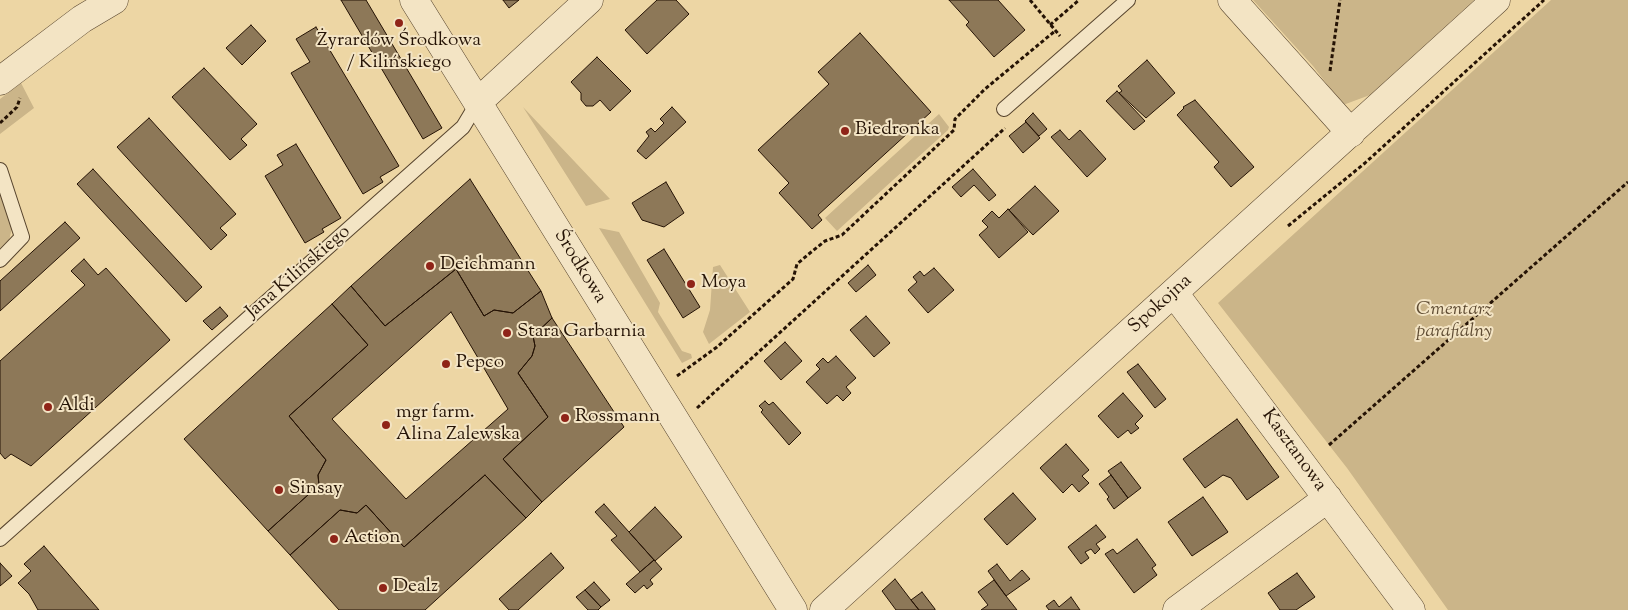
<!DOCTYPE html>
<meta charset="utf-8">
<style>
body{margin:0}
canvas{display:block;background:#edd6a4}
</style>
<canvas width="1628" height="610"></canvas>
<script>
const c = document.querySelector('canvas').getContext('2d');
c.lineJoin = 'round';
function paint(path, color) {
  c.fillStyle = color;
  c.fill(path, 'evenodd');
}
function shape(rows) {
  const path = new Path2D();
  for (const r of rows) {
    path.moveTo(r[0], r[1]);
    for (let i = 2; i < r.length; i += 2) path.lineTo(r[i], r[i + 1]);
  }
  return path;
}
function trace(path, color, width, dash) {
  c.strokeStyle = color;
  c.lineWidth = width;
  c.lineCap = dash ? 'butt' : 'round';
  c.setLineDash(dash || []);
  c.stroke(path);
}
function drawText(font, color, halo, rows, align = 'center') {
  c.font = font + ' "Sorts Mill Goudy",serif';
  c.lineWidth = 4;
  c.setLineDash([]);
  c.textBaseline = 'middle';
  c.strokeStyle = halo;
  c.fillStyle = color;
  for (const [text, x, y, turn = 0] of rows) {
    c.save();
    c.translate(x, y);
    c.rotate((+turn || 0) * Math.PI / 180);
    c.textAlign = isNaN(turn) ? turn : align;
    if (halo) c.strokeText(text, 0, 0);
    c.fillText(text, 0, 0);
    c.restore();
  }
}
const green = shape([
 [1253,0,1474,0,1370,95,1343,105,1313,66],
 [1551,0,1628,0,1628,610,1448,610,1347,468,1218,303],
 [21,83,34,108,0,134,0,99],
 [523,107,610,199,586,206],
 [939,114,949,127,948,130,837,231,825,218],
 [0,192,12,228,9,241,0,250],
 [599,228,619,232,660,303,658,312,682,351,691,354,692,358,682,363],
 [720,265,750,312,709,344,703,332,710,310,713,267]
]);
const building = shape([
 [341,0,366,0,442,128,423,139,341,0],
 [503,0,519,0,509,8,503,0],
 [657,0,676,0,689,14,647,54,625,30,657,0],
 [949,0,998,0,1025,30,994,57,966,25,969,22,949,0],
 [251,25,266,41,242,65,226,48,251,25],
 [316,27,399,166,380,177,383,182,363,194,291,73,310,62,296,39,316,27],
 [860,33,931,112,818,215,822,220,812,229,779,193,789,183,758,150,829,84,818,72,860,33],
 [597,57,631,91,610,111,600,100,593,106,586,106,581,100,581,93,571,82,597,57],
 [1147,60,1175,93,1146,118,1119,93,1122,91,1118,86,1147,60],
 [204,68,257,124,241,139,247,145,230,160,172,97,204,68],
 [1117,91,1145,121,1134,130,1106,101,1117,91],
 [1195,100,1254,167,1231,187,1214,167,1219,162,1177,115,1184,108,1183,107,1195,100],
 [672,107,686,122,646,159,637,151,649,136,646,132,651,128,655,132,664,123,660,119,672,107],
 [1033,113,1047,129,1039,136,1025,121,1033,113],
 [149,118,236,214,220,228,227,235,211,250,117,147,149,118],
 [1026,122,1040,138,1023,153,1009,136,1026,122],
 [1060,130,1069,140,1080,130,1106,159,1087,177,1051,137,1060,130],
 [296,144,341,218,322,229,324,232,305,243,265,176,283,165,277,155,296,144],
 [93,169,202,287,186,302,77,184,93,169],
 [973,169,996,195,989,201,974,185,961,197,952,187,973,169],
 [470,179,541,291,513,313,494,310,484,316,456,269,385,326,351,286,470,179],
 [666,182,684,213,664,227,642,220,632,203,666,182],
 [1035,186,1059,211,1033,235,1009,210,1035,186],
 [1008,209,1028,232,999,258,979,235,988,227,982,221,992,211,999,218,1008,209],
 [65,222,80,238,0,311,0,281,65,222],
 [664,249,700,307,683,318,647,260,664,249],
 [84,259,98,275,106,268,170,340,31,466,11,454,5,459,0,453,0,361,85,285,71,271,84,259],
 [868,265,876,275,856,292,848,283,868,265],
 [934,268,954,290,928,313,908,290,917,282,913,277,920,271,924,276,934,268],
 [456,269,484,316,494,310,513,313,541,291,552,318,533,336,535,346,532,356,518,373,548,417,503,459,542,502,526,518,485,475,404,547,366,505,357,513,340,510,290,555,268,531,319,485,318,475,326,460,289,416,368,345,332,304,351,286,385,326,456,269],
 [332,304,368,345,289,416,326,460,318,475,319,485,268,531,184,439,332,304],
 [220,307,228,316,212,330,203,321,220,307],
 [451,312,508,409,406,499,332,419,451,312],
 [866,316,890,343,874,357,850,330,866,316],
 [552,318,624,427,542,502,503,459,548,417,518,373,532,356,535,346,533,336,552,318],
 [785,342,802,361,781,380,764,361,785,342],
 [836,356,856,378,846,387,851,393,843,401,837,395,827,404,806,382,820,369,816,365,823,358,828,363,836,356],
 [1138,364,1166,399,1155,408,1127,372,1138,364],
 [1123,393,1143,416,1135,424,1139,428,1131,434,1128,430,1118,438,1098,416,1123,393],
 [765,401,769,405,773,402,801,433,789,445,761,412,763,410,759,406,765,401],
 [1237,419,1279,477,1247,500,1231,478,1223,475,1205,488,1183,459,1237,419],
 [1066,444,1089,470,1082,476,1089,483,1079,492,1072,484,1063,493,1040,468,1066,444],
 [1121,462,1141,488,1128,498,1108,471,1121,462],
 [485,475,526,518,425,610,339,610,290,555,340,510,357,513,366,505,404,547,485,475],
 [1111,475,1128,498,1114,509,1107,499,1109,497,1099,484,1111,475],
 [1013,493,1036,519,1007,545,984,519,1013,493],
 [1203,497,1228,532,1192,556,1168,522,1203,497],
 [604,504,654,560,640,572,611,540,617,536,595,512,604,504],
 [655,507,682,537,655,561,629,532,655,507],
 [1096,525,1106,537,1096,544,1100,549,1095,554,1091,549,1085,552,1089,558,1081,564,1068,547,1096,525],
 [1137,539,1156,565,1152,568,1157,575,1134,593,1105,554,1113,549,1117,554,1137,539],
 [44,546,99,610,38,610,29,594,18,583,31,571,24,564,44,546],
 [551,553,564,568,518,610,509,610,499,599,551,553],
 [654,560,662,569,650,580,653,584,647,589,644,585,635,593,626,584,654,560],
 [0,563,12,576,0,586,0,563],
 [997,564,1010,581,1022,570,1030,579,1006,596,988,571,997,564],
 [1297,573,1315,597,1296,610,1280,610,1268,593,1297,573],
 [895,579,911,600,919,610,896,610,882,591,895,579],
 [994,580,1006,596,1017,610,981,610,988,605,978,592,994,580],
 [594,582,610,600,601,607,585,590,594,582],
 [585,590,601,607,598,610,588,610,576,597,585,590],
 [922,592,935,609,935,610,919,610,911,600,922,592],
 [1071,597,1080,610,1049,610,1046,606,1054,600,1059,607,1071,597]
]);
const path = shape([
 [1030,0,1060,36],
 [1050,25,1079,0],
 [1330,71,1340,0],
 [0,123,17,107,20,98],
 [1288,226,1365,163,1544,0],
 [677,376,717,347,793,279,797,264,810,253,825,241,842,235,954,130,955,119,985,89,1055,31],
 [697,408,1005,128],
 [1329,445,1628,182]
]);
const lane = shape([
 [1004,109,1128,0],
 [0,170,22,237,0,260],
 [0,539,463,127,478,102]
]);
const street = shape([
 [414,0,793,610],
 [1232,0,1351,133],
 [0,81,82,19,114,0],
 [478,102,589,0],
 [1174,293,1411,610],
 [824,610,1496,0],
 [1177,610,1328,498]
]);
const markers = [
 [399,23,5,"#8f2418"],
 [845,131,5,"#8f2418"],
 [430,266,5,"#8f2418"],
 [691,284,5,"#8f2418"],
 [507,333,5,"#8f2418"],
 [446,364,5,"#8f2418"],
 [48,407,5,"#8f2418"],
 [565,418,5,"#8f2418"],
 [386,425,5,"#8f2418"],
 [279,490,5,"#8f2418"],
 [334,539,5,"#8f2418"],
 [383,588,5,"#8f2418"]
];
const poiNames = [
 ["Żyrardów Środkowa",399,42,"center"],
 ["/ Kilińskiego",399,64,"center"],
 ["Biedronka",855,131],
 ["Deichmann",440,266],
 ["Moya",701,284],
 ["Stara Garbarnia",517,333],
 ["Pepco",456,364],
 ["Aldi",58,407],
 ["mgr farm.",396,414],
 ["Alina Zalewska",396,436],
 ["Rossmann",575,418],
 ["Sinsay",289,490],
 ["Action",344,539],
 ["Dealz",393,588]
];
const streetNames = [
 ["Środkowa",579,267,58],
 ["Jana Kilińskiego",299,273,-41],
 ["Spokojna",1161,305,-42],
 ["Kasztanowa",1293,451,54]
];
const parkNames = [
 ["Cmentarz",1454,311],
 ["parafialny",1454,333]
];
paint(green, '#cbb589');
paint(building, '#8d7858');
trace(building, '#251305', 1);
trace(lane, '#57442d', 16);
trace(street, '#57442d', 29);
trace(path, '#251305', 3, [4, 2.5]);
trace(lane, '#f3e4c4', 14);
trace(street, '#f3e4c4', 28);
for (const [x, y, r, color] of markers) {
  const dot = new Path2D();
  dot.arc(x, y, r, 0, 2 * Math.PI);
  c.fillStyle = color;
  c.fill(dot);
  trace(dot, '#f3e4c4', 2);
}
drawText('19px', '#251305', '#f3e4c4', poiNames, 'left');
drawText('19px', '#251305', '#f3e4c4', streetNames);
drawText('italic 19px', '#5f4c33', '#f3e4c4', parkNames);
</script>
